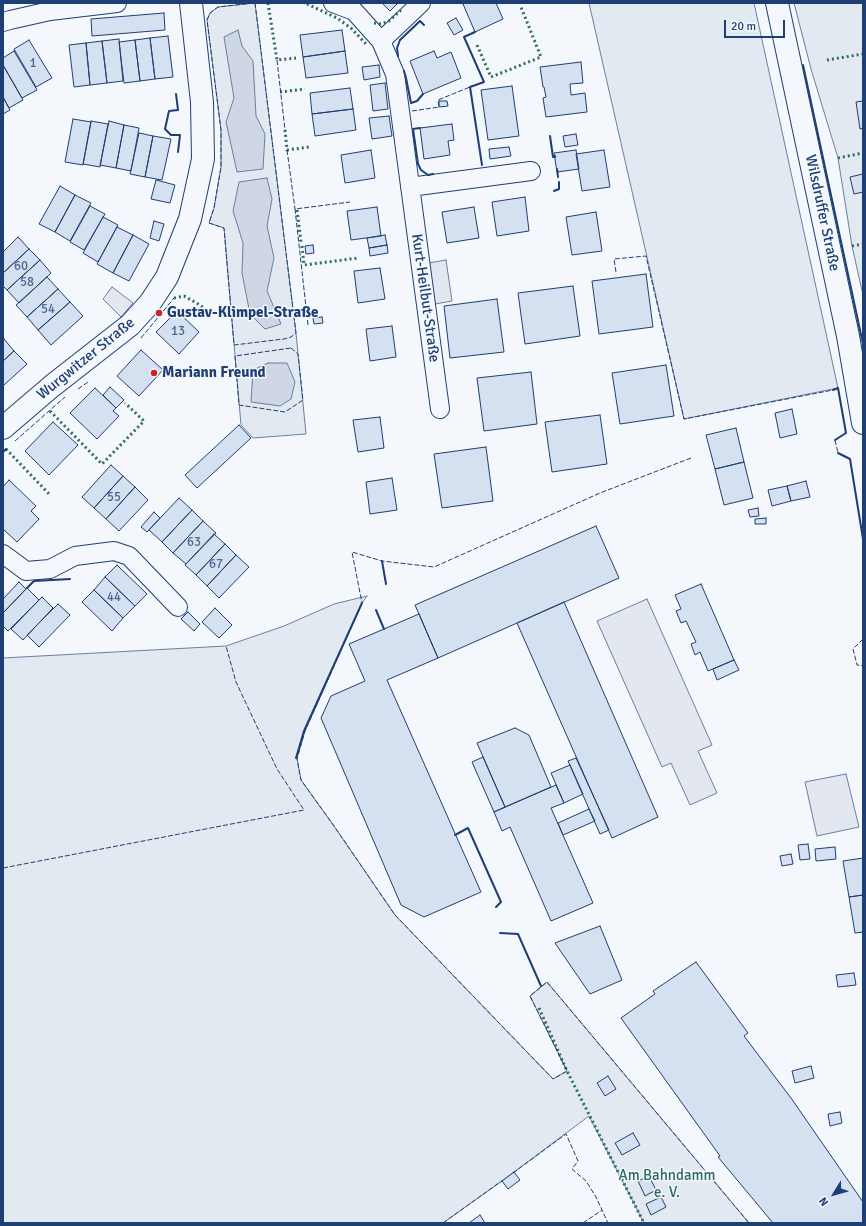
<!DOCTYPE html>
<meta charset="utf-8">
<style>
body{margin:0}
#map{position:relative;width:866px;height:1226px;overflow:hidden;background:#f4f7fb;font-family:Signika,sans-serif}
canvas{display:block}
.frame{position:absolute;inset:0;border:4px solid #1d3f73;pointer-events:none}
.north{position:absolute;left:814px;top:1174px;width:40px;height:40px;-webkit-text-stroke:3px #f4f7fb;paint-order:stroke;rotate:233deg;font-size:11px;font-weight:700;line-height:16px;text-align:center;color:#1d3f73}
.north::after{content:'';display:block;margin:auto;width:14px;height:18px;background:#1d3f73;clip-path:polygon(50% 0,100% 100%,50% 72%,0 100%)}
.scale{position:absolute;left:724px;top:20px;width:61px;height:18px;box-sizing:border-box;border:2px solid #1d3f73;border-top:0;padding-left:5px;font-size:12px;line-height:14px;white-space:nowrap;color:#1d3f73;-webkit-text-stroke:3px #f4f7fb;paint-order:stroke}
</style>
<div id="map">
<canvas width="866" height="1226"></canvas>
<div class="frame"></div>
<div class="north">N</div>
<div class="scale">20 m</div>
</div>
<script>
const c = document.querySelector('canvas').getContext('2d');
c.lineJoin = 'round';
function paint(path, color) {
  c.fillStyle = color;
  c.fill(path, 'evenodd');
}
function shape(rows) {
  const path = new Path2D();
  for (const r of rows) {
    path.moveTo(r[0], r[1]);
    for (let i = 2; i < r.length; i += 2) path.lineTo(r[i], r[i + 1]);
  }
  return path;
}
function trace(path, color, width, dash) {
  c.strokeStyle = color;
  c.lineWidth = width;
  c.lineCap = dash ? 'butt' : 'round';
  c.setLineDash(dash || []);
  c.stroke(path);
}
function drawText(font, color, halo, rows, align = 'center') {
  c.font = font + ' Signika,sans-serif';
  c.lineWidth = 3;
  c.setLineDash([]);
  c.textBaseline = 'middle';
  c.strokeStyle = halo;
  c.fillStyle = color;
  for (const [text, x, y, turn = 0] of rows) {
    c.save();
    c.translate(x, y);
    c.rotate((+turn || 0) * Math.PI / 180);
    c.textAlign = isNaN(turn) ? turn : align;
    if (halo) c.strokeText(text, 0, 0);
    c.fillText(text, 0, 0);
    c.restore();
  }
}
const green = shape([
 [255,3,296,333,306,434,253,438,241,425,224,228,209,223,214,208,221,167,221,130,207,20,210,13,218,7,255,3],
 [589,3,754,3,838,388,684,419,589,3],
 [794,3,863,3,863,295,852,246,838,158,811,69,794,3],
 [367,596,362,603,305,731,297,758,301,780,334,826,395,915,553,1079,567,1071,530,996,547,982,749,1223,644,1223,589,1116,502,1181,443,1223,3,1223,3,658,226,646,284,626,334,604,367,596]
]);
const parking = shape([
 [446,260,452,301,435,304,429,263,446,260],
 [112,287,133,303,121,317,103,299,112,287],
 [647,599,712,745,698,751,717,793,690,805,671,763,662,767,597,621,647,599],
 [846,774,859,827,817,836,805,782,846,774]
]);
const water = shape([
 [238,30,242,46,253,61,256,116,265,134,263,169,237,172,226,122,234,98,224,37,238,30],
 [267,178,272,199,267,226,274,258,267,291,281,324,265,329,250,314,242,273,243,243,233,211,239,182,267,178],
 [268,363,287,363,295,382,291,399,280,406,251,402,253,370,268,363]
]);
const building = shape([
 [382,3,398,3,390,11,382,3],
 [466,3,496,3,503,19,475,32,463,4,466,3],
 [164,13,165,30,92,36,91,19,164,13],
 [456,18,463,30,454,35,447,23,456,18],
 [342,30,345,51,303,57,300,35,342,30],
 [168,36,173,77,155,79,150,38,168,36],
 [150,38,155,79,140,81,135,40,150,38],
 [119,39,123,81,107,83,102,41,119,39],
 [29,40,52,78,36,87,14,49,29,40],
 [135,40,140,81,124,83,119,42,135,40],
 [102,41,107,83,90,85,86,43,102,41],
 [86,43,90,85,74,87,69,45,86,43],
 [14,51,37,90,22,98,3,65,3,58,14,51],
 [345,51,348,73,306,78,303,57,345,51],
 [434,51,437,58,451,52,461,78,423,94,410,61,434,51],
 [581,62,583,83,570,84,571,95,585,93,587,112,546,117,543,98,546,97,544,87,543,87,540,67,581,62],
 [3,65,23,100,9,108,3,97,3,65],
 [379,65,380,77,364,80,362,67,379,65],
 [385,83,388,109,373,111,370,85,385,83],
 [512,86,519,136,488,140,481,90,512,86],
 [350,88,353,109,312,114,310,93,350,88],
 [3,97,10,110,3,114,3,97],
 [439,101,447,101,448,106,439,107,439,101],
 [863,101,863,128,860,129,856,102,863,101],
 [353,109,356,130,315,136,312,114,353,109],
 [389,116,392,136,372,139,369,118,389,116],
 [73,119,91,122,83,165,65,162,73,119],
 [91,121,108,124,100,167,83,164,91,121],
 [109,121,124,125,116,168,100,165,109,121],
 [452,124,454,140,448,141,450,155,424,159,420,128,452,124],
 [124,125,139,128,131,171,116,168,124,125],
 [139,133,153,136,145,177,130,174,139,133],
 [576,134,578,145,565,147,563,136,576,134],
 [153,136,171,139,162,180,145,177,153,136],
 [509,147,511,156,490,159,489,149,509,147],
 [371,150,375,178,345,183,341,155,371,150],
 [576,150,579,169,557,172,554,153,576,150],
 [604,150,610,187,582,191,576,154,604,150],
 [863,174,863,192,854,194,850,177,863,174],
 [156,180,175,185,170,203,151,199,156,180],
 [60,186,75,195,55,232,39,224,60,186],
 [75,195,91,203,70,241,55,232,75,195],
 [525,197,529,231,497,236,492,202,525,197],
 [90,206,105,214,84,250,70,242,90,206],
 [377,207,381,236,351,240,347,211,377,207],
 [474,207,479,238,447,243,442,212,474,207],
 [596,212,602,251,572,255,566,217,596,212],
 [103,217,118,225,98,262,83,253,103,217],
 [154,221,164,224,159,241,150,238,154,221],
 [117,227,133,235,113,273,97,264,117,227],
 [133,235,149,244,129,281,113,273,133,235],
 [385,235,387,245,369,248,367,238,385,235],
 [18,237,29,249,3,273,3,252,18,237],
 [313,245,314,253,306,254,305,246,313,245],
 [387,245,388,253,370,256,369,248,387,245],
 [29,249,40,260,7,290,3,286,3,273,29,249],
 [40,260,51,273,19,303,7,290,40,260],
 [380,268,385,299,358,303,354,271,380,268],
 [646,274,653,327,599,334,592,281,646,274],
 [47,277,58,289,27,317,16,305,47,277],
 [573,286,580,336,525,344,518,293,573,286],
 [58,289,70,302,38,330,27,317,58,289],
 [497,299,504,352,450,358,444,306,497,299],
 [70,302,83,316,51,345,38,330,70,302],
 [177,311,199,332,179,354,156,332,177,311],
 [322,317,323,323,314,324,313,318,322,317],
 [392,326,396,357,370,361,366,329,392,326],
 [4,339,14,351,3,361,3,340,4,339],
 [141,350,163,370,139,396,117,376,141,350],
 [14,351,27,364,3,386,3,361,14,351],
 [666,365,674,416,620,424,612,373,666,365],
 [531,372,537,424,484,431,477,378,531,372],
 [110,387,124,400,116,408,103,395,110,387],
 [95,388,116,408,113,411,119,416,97,439,70,413,95,388],
 [792,409,797,434,780,438,775,413,792,409],
 [600,415,607,464,552,472,545,422,600,415],
 [380,417,384,448,358,452,353,420,380,417],
 [53,422,78,445,49,475,25,451,53,422],
 [239,425,251,438,197,488,185,475,239,425],
 [736,428,744,462,715,469,706,435,736,428],
 [486,447,493,501,442,508,434,454,486,447],
 [744,462,753,498,724,505,715,469,744,462],
 [111,465,123,476,94,508,82,497,111,465],
 [123,476,135,487,106,519,94,508,123,476],
 [392,478,397,510,370,514,366,482,392,478],
 [9,480,36,506,31,511,39,519,17,542,3,529,3,487,9,480],
 [806,481,810,497,791,501,787,486,806,481],
 [787,486,791,501,772,506,768,490,787,486],
 [135,487,148,500,119,531,106,519,135,487],
 [179,498,192,510,162,542,149,530,179,498],
 [758,508,759,516,750,517,748,510,758,508],
 [192,510,203,521,173,553,162,542,192,510],
 [154,512,160,518,147,532,141,527,154,512],
 [766,518,766,524,755,524,755,519,766,518],
 [203,521,216,533,186,564,173,553,203,521],
 [596,526,619,578,438,658,415,605,596,526],
 [214,534,225,544,196,575,185,565,214,534],
 [225,544,236,555,207,586,196,575,225,544],
 [236,555,249,567,219,598,207,586,236,555],
 [117,565,147,594,135,606,105,577,117,565],
 [105,577,135,606,123,618,94,590,105,577],
 [19,582,26,589,3,613,3,599,19,582],
 [701,584,734,660,708,671,700,652,695,655,691,644,696,642,686,621,681,623,676,611,681,609,675,595,701,584],
 [27,588,39,600,8,631,3,626,3,613,27,588],
 [94,590,123,618,112,631,82,602,94,590],
 [42,597,53,608,23,640,11,629,42,597],
 [564,602,658,817,612,838,517,623,564,602],
 [58,604,70,615,39,647,27,635,58,604],
 [215,608,232,625,219,638,202,622,215,608],
 [188,612,200,624,194,631,181,619,188,612],
 [419,614,438,658,387,680,481,892,424,917,401,905,321,718,331,696,365,681,349,644,419,614],
 [734,660,739,670,717,680,713,669,734,660],
 [515,728,529,735,551,787,505,807,477,743,515,728],
 [483,757,505,807,494,812,472,762,483,757],
 [576,758,609,830,600,834,568,761,576,758],
 [570,765,583,794,564,803,551,773,570,765],
 [556,785,564,803,551,808,593,903,551,921,510,827,502,831,494,812,556,785],
 [589,809,595,821,563,835,558,823,589,809],
 [808,844,810,859,800,860,798,845,808,844],
 [835,847,836,859,816,861,815,849,835,847],
 [791,854,793,864,782,866,780,856,791,854],
 [863,858,863,895,849,897,843,861,863,858],
 [863,895,863,932,855,933,849,897,863,895],
 [600,926,622,980,590,994,555,943,600,926],
 [696,962,748,1033,744,1036,791,1098,863,1202,863,1223,773,1223,718,1157,720,1156,621,1018,655,994,653,991,696,962],
 [854,973,856,985,838,987,836,975,854,973],
 [811,1066,814,1078,795,1083,792,1071,811,1066],
 [608,1076,616,1089,605,1096,597,1083,608,1076],
 [840,1112,842,1123,830,1126,828,1114,840,1112],
 [633,1133,640,1145,622,1155,615,1143,633,1133],
 [514,1172,520,1180,508,1189,502,1181,514,1172],
 [649,1176,656,1190,645,1196,638,1181,649,1176],
 [661,1197,666,1207,651,1215,646,1204,661,1197],
 [480,1215,485,1223,469,1223,480,1215]
]);
const street = shape([
 [333,3,354,11,381,41,395,74,440,409],
 [3,22,10,20,50,11,117,3],
 [381,41,421,3],
 [410,187,531,171],
 [3,554,26,571,50,569,75,556,114,551,129,556,178,607]
]);
const secondary = shape([
 [777,3,848,336,863,423],
 [3,428,52,386,130,325,150,303,167,277,190,219,203,159,202,102,191,3]
]);
const hedge = shape([
 [268,3,277,60,296,58],
 [307,4,337,18,352,29,366,44],
 [374,23,382,24,389,21,401,10],
 [477,45,491,77,541,57,521,7],
 [827,60,863,54],
 [280,92,305,89],
 [285,130,287,150,309,147],
 [838,158,863,153],
 [297,210,301,242],
 [302,246,304,265,358,258],
 [852,246,863,244],
 [174,298,184,296,200,305,211,314],
 [50,411,102,464,144,421,125,403],
 [6,449,51,496],
 [539,1008,567,1071,644,1223]
]);
const fence = shape([
 [254,3,218,7,210,13,207,20,221,130,221,167,214,208,209,223,224,228,234,345,284,339,291,337,296,333,255,3],
 [300,3,307,4],
 [277,60,285,130],
 [412,111,439,107,438,100,470,87],
 [287,150,295,209],
 [616,272,614,259,646,256,684,419,833,390],
 [308,325,295,209,350,202],
 [141,338,174,298],
 [291,348,298,354,303,400,285,412,239,405,235,356,291,348],
 [78,389,88,382],
 [835,440,838,453],
 [15,441,65,397],
 [691,458,600,493,434,567,382,561,352,552,362,603,305,731,297,759,301,780,334,826,395,915,553,1079,567,1071,530,996,547,982,749,1223],
 [863,639,853,649,857,665,863,666],
 [3,868,304,810,277,769,236,682,226,646],
 [513,1173,566,1134,578,1161,572,1169,586,1181,596,1197,608,1223],
 [443,1223,503,1180],
 [583,1223,602,1210]
]);
const wall = shape([
 [475,32,464,37,484,82,470,87,482,165],
 [398,56,397,48,400,40,420,21,424,25],
 [803,65,863,344],
 [404,71,406,78,411,103,417,101,423,94],
 [176,94,178,110,169,111,165,129,171,135,180,135,178,152],
 [420,128,413,129,418,164,421,170,428,175,433,174],
 [550,136,553,157,555,156,555,157],
 [557,169,558,177],
 [554,191,559,189,559,182],
 [833,390,838,388,846,433,835,440],
 [3,452,6,449],
 [838,453,850,459,863,539],
 [382,561,386,584],
 [27,588,34,581,70,579],
 [376,610,384,629],
 [296,758,304,731,362,603],
 [455,835,468,828,501,902,496,907],
 [500,933,518,934,541,986]
]);
const markers = [
 [159,313,4,"#c62828"],
 [154,373,4,"#c62828"]
];
const numberNames = [
 ["1",33,64],
 ["60",21,267],
 ["58",27,283],
 ["54",48,310],
 ["13",178,332],
 ["55",114,498],
 ["63",194,543],
 ["67",216,565],
 ["44",114,598]
];
const streetNames = [
 ["Wilsdruffer Straße",822,213,78],
 ["Kurt-Heilbut-Straße",425,298,82],
 ["Wurgwitzer Straße",86,359,-39]
];
const poiNames = [
 ["Gustav-Klimpel-Straße",167,313],
 ["Mariann Freund",162,373]
];
const parkNames = [
 ["Am Bahndamm",667,1176],
 ["e. V.",667,1193]
];
paint(green, '#e3e9f0');
trace(green, '#687fa3', 1);
paint(parking, '#e3e8f0');
trace(parking, '#687fa3', 1);
paint(water, '#cfd7e4');
trace(water, '#687fa3', 1);
paint(building, '#d5e0f0');
trace(building, '#1d3f73', 1);
trace(street, '#1d3f73', 20);
trace(secondary, '#1d3f73', 24);
trace(street, '#f4f7fb', 18);
trace(secondary, '#f4f7fb', 22);
trace(hedge, '#2c6c60', 3, [2, 3]);
trace(fence, '#1d3f73', 1, [5, 2]);
trace(wall, '#1d3f73', 2);
for (const [x, y, r, color] of markers) {
  const dot = new Path2D();
  dot.arc(x, y, r, 0, 2 * Math.PI);
  c.fillStyle = color;
  c.fill(dot);
  trace(dot, '#f4f7fb', 1.5);
}
drawText('13px', '#4b6792', null, numberNames);
drawText('15px', '#1d3f73', '#f4f7fb', streetNames);
drawText('bold 15px', '#1d3f73', '#f4f7fb', poiNames, 'left');
drawText('15px', '#2c6c60', '#f4f7fb', parkNames);
</script>
